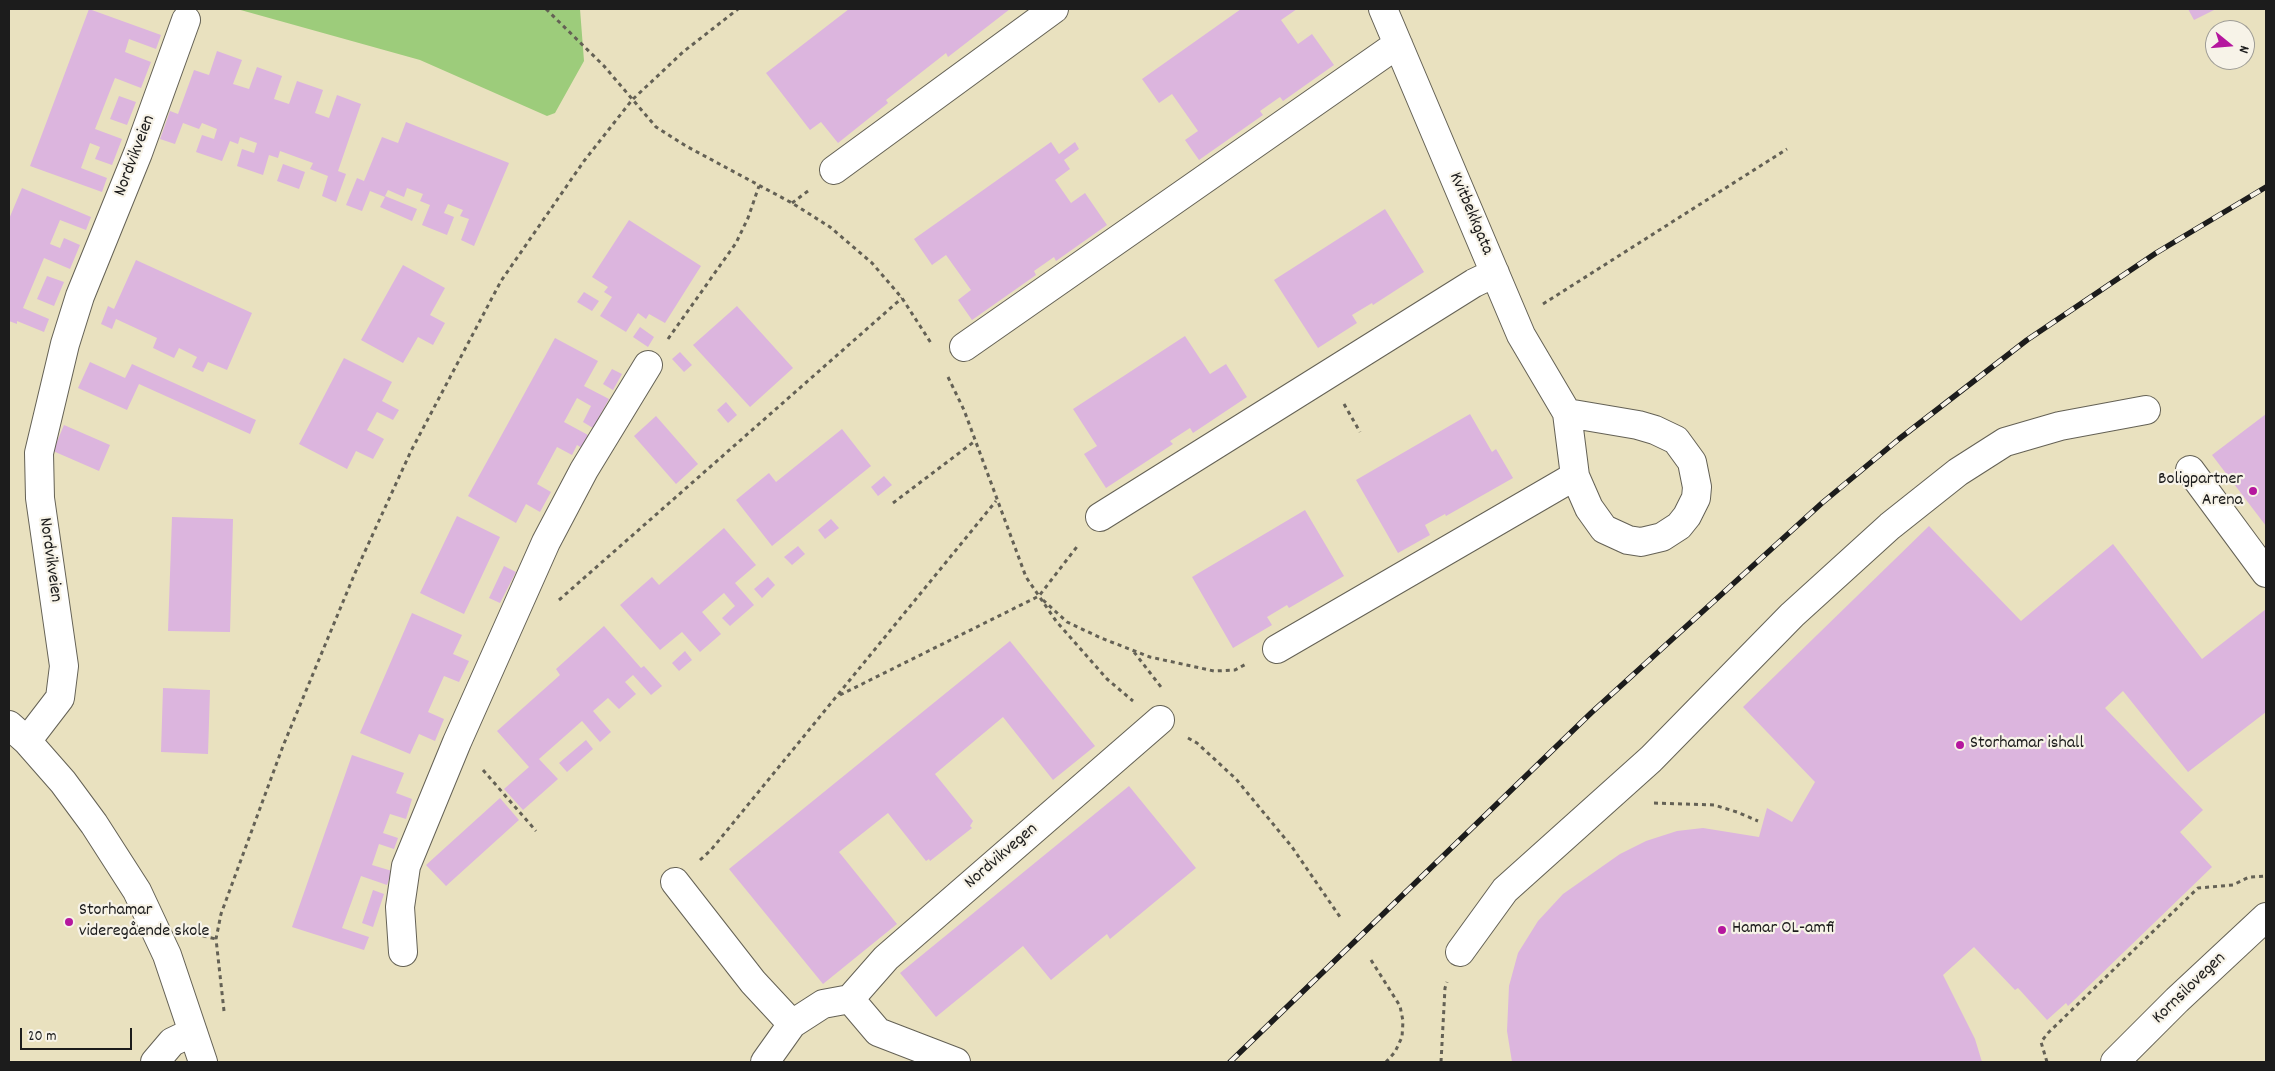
<!DOCTYPE html>
<meta charset="utf-8">
<style>
body{margin:0}
#map{position:relative;width:2275px;height:1071px;overflow:hidden;background:#e9e1bf;font-family:Dekko,sans-serif}
canvas{display:block}
.frame{position:absolute;inset:0;border:10px solid #1c1c1c;pointer-events:none}
.north{position:absolute;left:2205px;top:20px;width:50px;height:50px;box-sizing:border-box;background:#f7f3e8;border:1px solid #9f9d96;border-radius:50%;rotate:107deg;font-size:14px;font-weight:700;line-height:20px;text-align:center;color:#1c1c1c}
.north::after{content:'';display:block;margin:auto;width:18px;height:22px;background:#b5179e;clip-path:polygon(50% 0,100% 100%,50% 72%,0 100%)}
.scale{position:absolute;left:20px;top:1028px;width:112px;height:22px;box-sizing:border-box;border:2px solid #1c1c1c;border-top:0;padding-left:6px;font-size:15px;line-height:18px;white-space:nowrap;color:#1c1c1c;-webkit-text-stroke:4px #f7f3e8;paint-order:stroke}
</style>
<div id="map">
<canvas width="2275" height="1071"></canvas>
<div class="frame"></div>
<div class="north">N</div>
<div class="scale">20 m</div>
</div>
<script>
const c = document.querySelector('canvas').getContext('2d');
c.lineJoin = 'round';
function paint(path, color) {
  c.fillStyle = color;
  c.fill(path, 'evenodd');
}
function shape(rows) {
  const path = new Path2D();
  for (const r of rows) {
    path.moveTo(r[0], r[1]);
    for (let i = 2; i < r.length; i += 2) path.lineTo(r[i], r[i + 1]);
  }
  return path;
}
function trace(path, color, width, dash) {
  c.strokeStyle = color;
  c.lineWidth = width;
  c.lineCap = dash ? 'butt' : 'round';
  c.setLineDash(dash || []);
  c.stroke(path);
}
function drawText(font, color, halo, rows, align = 'center') {
  c.font = font + ' Dekko,sans-serif';
  c.lineWidth = 4.5;
  c.setLineDash([]);
  c.textBaseline = 'middle';
  c.strokeStyle = halo;
  c.fillStyle = color;
  for (const [text, x, y, turn = 0] of rows) {
    c.save();
    c.translate(x, y);
    c.rotate((+turn || 0) * Math.PI / 180);
    c.textAlign = isNaN(turn) ? turn : align;
    if (halo) c.strokeText(text, 0, 0);
    c.fillText(text, 0, 0);
    c.restore();
  }
}
const green = shape([
 [237,9,580,9,584,61,555,113,547,116,420,60]
]);
const building = shape([
 [89,9,161,35,156,49,129,39,125,52,151,62,141,88,115,78,95,129,122,139,112,165,95,159,100,147,90,143,81,168,107,178,102,192,30,166],
 [849,9,1010,9,948,57,946,53,886,100,888,103,838,143,821,122,810,130,766,73],
 [1241,9,1297,9,1281,20,1298,44,1312,34,1334,65,1283,101,1280,97,1260,111,1263,115,1199,160,1185,140,1198,131,1172,94,1159,103,1142,79],
 [2188,9,2216,9,2194,20],
 [217,51,242,60,233,84,249,89,257,67,282,76,274,99,289,104,297,81,323,90,315,113,329,118,337,95,361,104,338,171,346,174,336,202,322,196,328,176,310,169,313,163,280,151,278,158,269,155,263,175,237,166,242,149,254,153,257,143,240,137,238,144,230,141,222,161,196,152,202,135,214,139,217,129,202,123,199,129,183,123,175,144,160,139,170,111,178,114,194,70,209,75],
 [119,96,136,102,127,125,110,119],
 [406,122,509,163,474,246,461,240,469,219,460,216,463,210,448,204,444,213,454,217,447,235,422,225,430,205,420,201,423,194,407,188,404,197,388,190,385,196,417,209,412,221,380,207,385,197,370,191,362,211,346,205,357,178,364,181,382,137,398,143],
 [1051,142,1059,154,1075,142,1079,149,1064,160,1070,169,1055,180,1071,203,1085,193,1107,225,1056,261,1054,257,1034,271,1036,275,972,320,958,300,971,290,946,255,932,265,914,239],
 [283,164,305,172,299,189,277,181],
 [22,188,91,217,86,230,60,220,50,244,60,248,64,238,80,245,70,269,44,258,23,308,49,319,44,332,17,321,17,324,9,321,9,219],
 [1385,209,1424,272,1373,305,1372,303,1352,315,1357,323,1318,348,1274,280],
 [629,220,701,266,665,323,649,314,646,319,638,313,626,332,600,316,612,297,604,292,608,287,592,277],
 [136,260,252,313,227,370,208,362,203,372,192,367,197,357,179,348,174,358,153,348,157,338,116,319,112,329,101,324,108,306,114,309],
 [403,265,445,288,430,315,445,323,433,345,418,337,403,363,361,340],
 [47,276,64,282,54,306,37,299],
 [584,292,599,301,592,311,577,302],
 [737,306,793,368,750,407,693,345],
 [640,327,654,337,648,347,633,337],
 [1185,336,1210,374,1226,364,1247,397,1193,433,1190,428,1170,441,1173,444,1106,488,1084,454,1097,446,1073,409],
 [555,338,598,361,584,386,609,399,593,428,583,422,591,406,577,398,564,422,588,435,582,448,577,445,572,455,557,447,537,484,551,492,540,512,526,504,516,523,468,496],
 [680,352,692,365,684,372,672,359],
 [344,358,392,382,382,401,399,410,393,420,377,412,367,430,384,439,373,459,356,451,347,469,299,444],
 [90,362,125,378,132,364,256,420,250,434,139,384,127,410,78,388],
 [612,369,622,374,613,390,603,384],
 [726,402,737,415,728,423,717,410],
 [1470,414,1492,452,1496,449,1513,478,1446,516,1445,514,1425,525,1430,535,1398,553,1356,480],
 [2266,414,2266,526,2212,455],
 [656,416,698,464,676,484,634,436],
 [64,425,110,445,99,471,53,451],
 [842,429,871,466,772,546,736,500,769,473,776,482],
 [884,476,892,485,878,496,871,487],
 [1305,510,1344,576,1289,608,1287,605,1267,617,1272,625,1233,648,1192,577],
 [457,516,500,537,464,614,420,593],
 [172,517,233,519,230,632,168,631],
 [831,519,839,528,825,539,818,530],
 [1929,526,2021,621,2113,544,2202,659,2266,609,2266,712,2188,772,2123,691,2105,708,2203,810,2180,832,2212,867,2068,1006,2066,1003,2047,1020,2018,988,2015,990,1974,947,1943,975,1975,1039,1982,1062,1512,1062,1507,1031,1509,986,1518,953,1538,921,1563,894,1620,854,1646,841,1677,831,1703,828,1759,837,1767,808,1792,822,1815,782,1743,707],
 [724,528,756,565,735,583,754,605,730,626,722,618,735,606,724,593,702,612,721,634,700,652,682,632,660,650,620,605,652,577,659,585],
 [798,546,805,554,792,565,784,557],
 [504,566,516,572,500,603,489,598],
 [768,577,775,585,762,598,754,589],
 [412,613,462,635,453,654,469,661,459,682,444,676,428,712,444,719,435,741,419,734,410,754,360,733],
 [604,626,641,668,644,666,662,686,651,695,633,675,625,682,636,694,627,702,619,709,608,698,593,711,611,732,600,742,582,721,539,759,558,779,523,810,504,789,529,767,497,731,560,675,556,669],
 [1010,641,1095,746,1053,780,1003,717,935,774,973,821,970,826,972,828,930,861,929,859,926,861,888,813,839,852,897,924,823,984,729,869],
 [685,651,692,660,679,671,672,663],
 [163,688,210,690,208,754,161,752],
 [586,740,593,749,567,772,559,763],
 [352,755,404,773,396,793,412,799,406,819,390,814,383,833,398,838,394,849,379,844,372,865,392,871,387,885,361,876,342,928,369,937,364,950,292,927],
 [1129,786,1196,868,1110,939,1107,934,1051,980,1023,946,936,1017,900,973],
 [500,798,519,820,446,886,426,865],
 [373,890,384,894,373,927,362,923]
]);
const path = shape([
 [546,9,604,66,656,127,686,146,792,203,830,227,872,263,902,298,931,343],
 [792,203,808,191],
 [1543,304,1787,149],
 [668,339,736,243,748,218,759,186],
 [948,377,964,410,1026,577,1056,621,1107,679,1133,701],
 [1344,404,1360,432],
 [893,503,975,441],
 [559,600,902,298],
 [1043,600,1067,622,1101,638,1150,657,1214,671,1235,670,1248,663],
 [1134,652,1161,687],
 [840,695,1039,596,1079,544],
 [1188,738,1197,743,1236,779,1292,847,1340,917],
 [483,770,536,831],
 [1654,803,1714,805,1737,812,1758,821],
 [700,860,711,850,996,501],
 [195,934,216,939],
 [1371,960,1400,1006,1403,1021,1402,1037,1395,1052,1386,1062],
 [224,1011,216,939,221,914,283,746,355,573,411,451,501,281,584,161,632,100,683,52,738,9],
 [1441,1062,1445,988,1447,982],
 [2047,1062,2041,1042,2048,1033,2198,888,2233,885,2249,877,2266,876]
]);
const minor = shape([
 [1383,9,1521,335,1567,413,1575,476,1589,508,1604,529,1628,540,1641,542,1662,537,1679,526,1687,516,1696,498,1697,487,1692,462,1676,440,1655,430,1638,425,1567,413],
 [186,20,138,153,80,296,65,344,39,453,40,498,64,666,60,698,27,741,63,782,94,824,137,891,167,955,203,1062],
 [834,170,1054,9],
 [964,347,1398,44],
 [2190,470,2266,573],
 [1100,517,1474,283,1495,273],
 [1277,649,1575,476],
 [9,725,27,741],
 [675,882,753,982,792,1024],
 [403,952,400,907,406,866,457,742,546,542,584,470,648,365],
 [1460,952,1505,890,1651,759,1792,615,1890,526,1958,472,2005,442,2060,426,2146,410],
 [850,999,878,1032,956,1062],
 [155,1062,172,1042,193,1032],
 [765,1062,792,1024,823,1004,850,999,886,958,1160,720],
 [2115,1062,2177,1000,2266,917]
]);
const rail = shape([
 [1230,1062,1591,713,1822,503,1899,439,2027,340,2156,253,2266,187]
]);
const markers = [
 [2253,491,5,"#b5179e"],
 [1960,745,5,"#b5179e"],
 [69,922,5,"#b5179e"],
 [1722,930,5,"#b5179e"]
];
const streetNames = [
 ["Nordvikveien",136,156,-69],
 ["Kvitbekkgata",1470,214,67],
 ["Nordvikveien",49,560,82],
 ["Nordvikvegen",1002,857,-41],
 ["Kornsilovegen",2190,989,-44]
];
const poiNames = [
 ["Boligpartner",2243,481,"right"],
 ["Arena",2243,502,"right"],
 ["Storhamar ishall",1970,745],
 ["Storhamar",79,912],
 ["videregående skole",79,933],
 ["Hamar OL-amfi",1732,930]
];
paint(green, '#9dcc7b');
paint(building, '#dcb5de');
trace(minor, '#646155', 30);
trace(path, '#646155', 3, [4, 4]);
trace(minor, '#fff', 28);
trace(rail, '#1c1c1c', 5.5);
trace(rail, '#f7f3e8', 4, [11]);
for (const [x, y, r, color] of markers) {
  const dot = new Path2D();
  dot.arc(x, y, r, 0, 2 * Math.PI);
  c.fillStyle = color;
  c.fill(dot);
  trace(dot, '#f7f3e8', 2);
}
drawText('18px', '#1c1c1c', '#f7f3e8', streetNames);
drawText('18px', '#1c1c1c', '#f7f3e8', poiNames, 'left');
</script>
